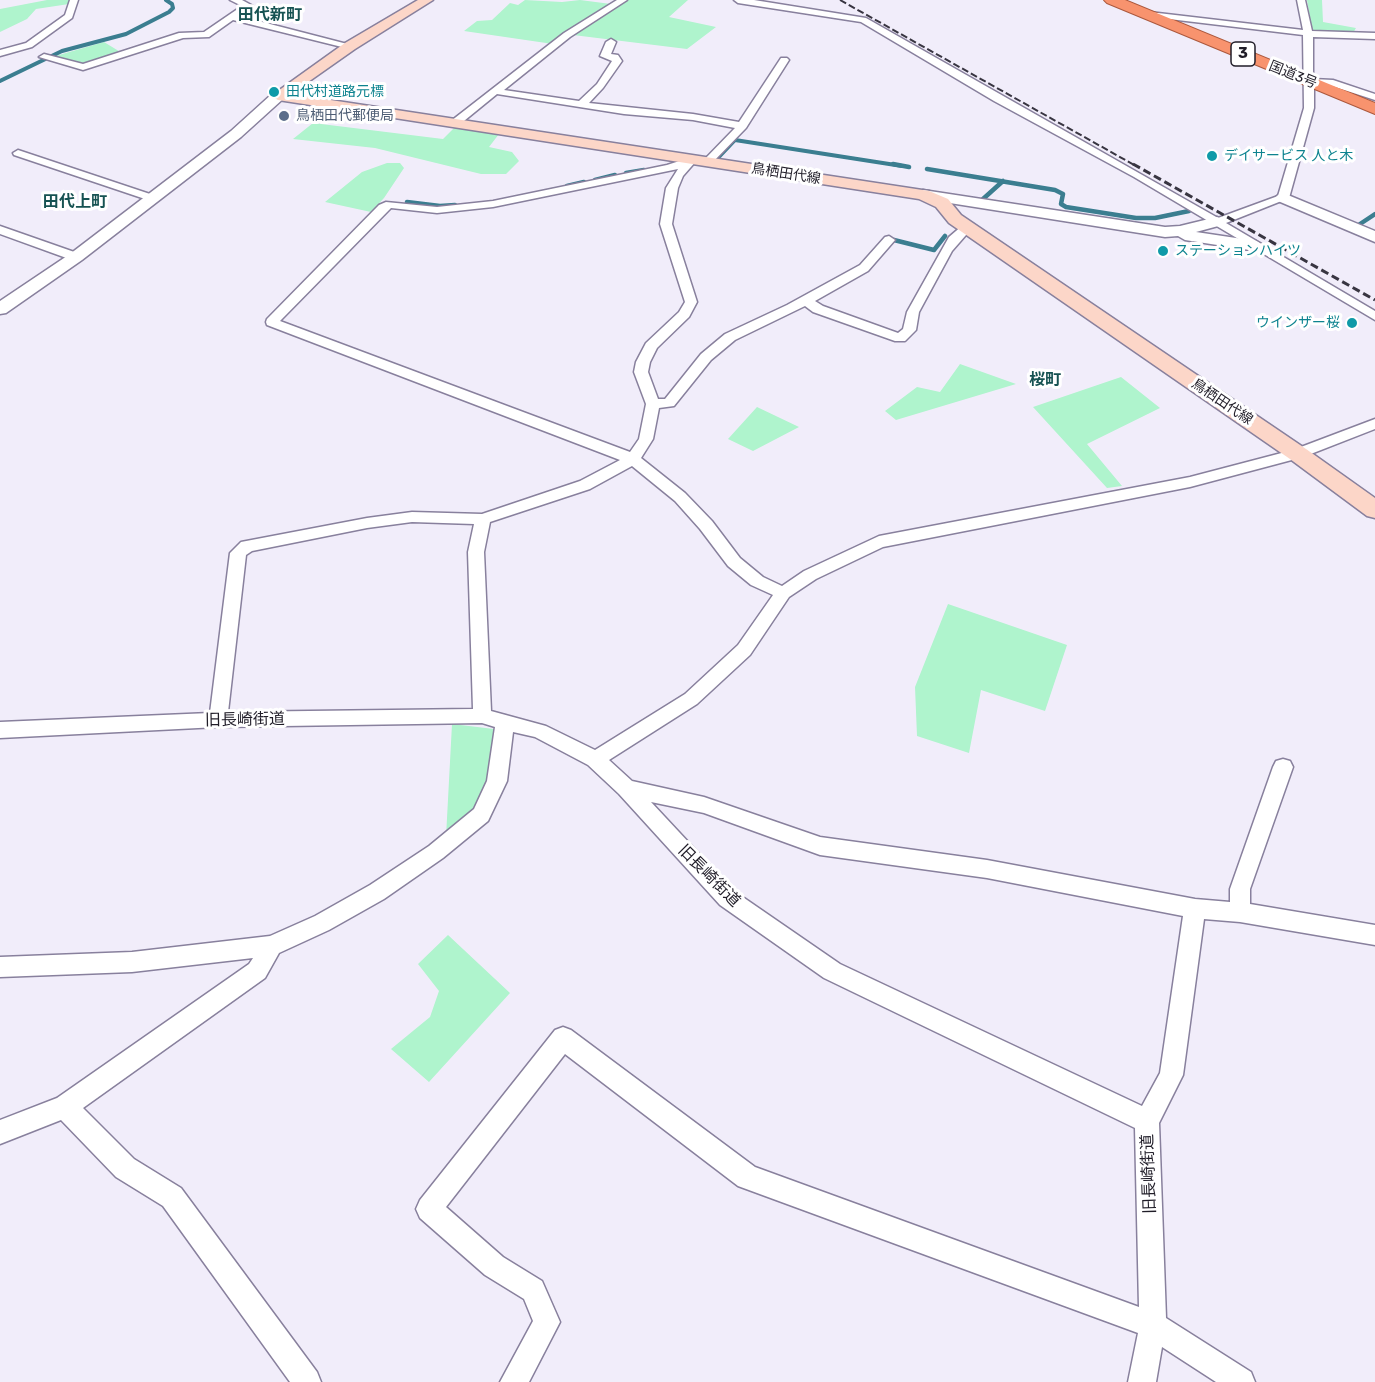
<!DOCTYPE html>
<meta charset="utf-8">
<style>
body{margin:0}
canvas{display:block;background:#f1edfa}
</style>
<canvas width="1375" height="1382"></canvas>
<script>
const c = document.querySelector('canvas').getContext('2d');
c.lineJoin = 'round';
function paint(path, color) {
  c.fillStyle = color;
  c.fill(path, 'evenodd');
}
function shape(rows) {
  const path = new Path2D();
  for (const r of rows) {
    path.moveTo(r[0], r[1]);
    for (let i = 2; i < r.length; i += 2) path.lineTo(r[i], r[i + 1]);
  }
  return path;
}
function trace(path, color, width, dash) {
  c.strokeStyle = color;
  c.lineWidth = width;
  c.lineCap = dash ? 'butt' : 'round';
  c.setLineDash(dash || []);
  c.stroke(path);
}
function drawText(font, color, halo, rows, align = 'center') {
  c.font = font + ' Rubik,"Noto Sans JP",sans-serif';
  c.lineWidth = 6;
  c.setLineDash([]);
  c.textBaseline = 'middle';
  c.strokeStyle = halo;
  c.fillStyle = color;
  for (const [text, x, y, turn = 0] of rows) {
    c.save();
    c.translate(x, y);
    c.rotate((+turn || 0) * Math.PI / 180);
    c.textAlign = isNaN(turn) ? turn : align;
    if (halo) c.strokeText(text, 0, 0);
    c.fillText(text, 0, 0);
    c.restore();
  }
}
const green = shape([
 [47,0,69,0,69,4,36,9,27,19,0,32,0,9],
 [525,0,562,2,580,0,611,4,553,44,464,31,477,21,492,20,510,3,518,5],
 [627,0,688,0,669,17,716,27,687,49,573,35],
 [1307,0,1322,0,1323,22,1356,28,1353,33,1312,30],
 [104,42,122,53,86,64,52,57],
 [313,123,443,139,455,127,499,134,489,147,512,152,519,161,506,174,481,174,375,148,293,139],
 [387,163,400,163,404,168,384,198,371,212,325,202,362,172],
 [960,364,1016,384,896,420,885,411,917,387,940,392],
 [1121,377,1160,408,1087,444,1122,486,1107,488,1033,407],
 [757,407,799,427,753,451,728,439],
 [948,604,1067,645,1045,711,981,690,969,753,917,736,915,687],
 [452,724,494,729,490,784,474,810,446,837],
 [448,935,510,993,429,1082,391,1049,430,1017,439,991,418,964]
]);
const streamFar1 = shape([
 [0,81,62,51,126,34,169,12,173,8,172,4,166,0],
 [718,158,735,140,902,166]
]);
const stream = shape([
 [893,164,909,167],
 [927,169,1055,190,1063,194,1061,204,1066,207,1136,218,1155,218,1189,211],
 [626,173,644,170],
 [595,180,615,175],
 [567,186,584,182],
 [983,199,1003,181],
 [407,202,440,206,455,205],
 [1360,224,1375,214],
 [894,240,934,250,945,236]
]);
const minor = shape([
 [70,0,78,0,72,18,32,47,0,56,0,50,26,43,65,15,70,0],
 [230,0,242,0,253,6,239,16,355,46,350,49,233,20,209,37,183,38,83,70,39,57,44,54,83,64,179,33,204,32,242,6,230,0],
 [617,0,627,0,570,37,504,90,579,101,597,84,612,61,600,56,606,42,611,39,616,42,611,54,618,55,622,61,603,88,589,103,693,114,739,122,781,58,787,58,789,60,746,128,711,164,707,165,702,162,735,128,693,120,624,114,497,94,459,125,451,125,451,121,564,33,617,0],
 [734,0,754,0,866,18,1218,218,1278,196,1304,108,1303,35,1144,16,1140,13,1141,11,1303,30,1297,0,1305,0,1312,31,1375,33,1375,39,1313,37,1313,79,1333,80,1375,94,1375,100,1332,86,1314,85,1314,108,1289,198,1226,223,1375,311,1375,320,1134,177,994,101,861,22,738,3,734,0],
 [18,150,156,196,158,198,152,201,148,200,14,155,13,153,18,150],
 [692,157,697,160,683,176,678,188,672,224,697,302,689,317,657,348,650,362,648,372,658,399,665,399,701,354,725,334,787,305,860,265,885,237,889,236,895,240,868,271,815,301,823,306,898,333,903,329,907,312,949,237,963,225,971,225,973,227,952,251,919,312,916,330,905,341,895,341,813,312,805,306,735,340,711,360,674,406,659,408,653,439,641,458,685,493,712,521,740,558,763,577,782,586,804,571,879,536,1190,477,1293,450,1375,419,1375,429,1303,457,1190,487,883,547,816,579,789,597,750,655,697,704,609,760,632,781,704,797,820,837,987,860,1195,899,1230,902,1230,889,1273,767,1276,761,1283,759,1290,761,1293,767,1250,889,1250,904,1375,925,1375,945,1240,922,1204,919,1183,1075,1159,1123,1166,1318,1251,1372,1255,1382,1216,1382,1162,1347,1156,1382,1128,1382,1138,1333,738,1186,565,1054,446,1207,503,1257,542,1281,560,1322,529,1382,500,1382,533,1321,524,1299,485,1275,420,1218,416,1209,420,1200,555,1030,563,1027,571,1030,755,1167,1139,1307,1135,1128,824,978,720,905,619,794,588,765,535,737,513,732,507,781,488,821,443,858,384,899,329,930,279,953,265,978,83,1108,134,1159,181,1188,317,1372,321,1382,290,1382,163,1206,116,1177,61,1120,0,1144,0,1120,57,1098,249,964,253,958,132,972,0,977,0,957,132,952,270,936,315,916,370,885,429,846,474,809,487,781,495,727,482,723,218,727,0,738,0,722,210,713,230,553,241,542,367,518,412,512,482,514,580,481,620,460,267,325,266,322,267,319,379,205,386,202,437,207,493,201,667,165,692,157],
 [678,169,666,188,660,224,685,302,679,312,646,343,636,362,634,372,646,404,639,439,630,452,280,321,391,208,437,213,493,207,678,169],
 [632,466,675,501,700,529,728,566,751,585,773,595,738,645,685,694,595,750,546,726,491,711,484,552,490,522,590,489,632,466],
 [412,522,474,524,468,552,473,709,228,712,246,555,252,551,367,528,412,522],
 [651,802,704,813,820,855,987,878,1183,916,1160,1073,1142,1106,840,964,734,891,651,802],
 [0,226,80,254,82,257,76,261,72,260,0,234,0,226]
]);
const tertiary = shape([
 [278,92,285,96,283,99,241,137,82,260,6,313,0,314,0,301,70,254,231,131,273,93,278,92],
 [923,190,1165,227,1180,226,1217,217,1222,219,1225,222,1222,225,1196,232,1256,241,1264,246,1256,251,1185,240,1178,236,1165,237,918,198,915,195,923,190],
 [1283,193,1375,231,1375,242,1278,201,1275,198,1278,195,1283,193]
]);
const secondary = shape([
 [418,0,433,0,355,49,291,94,929,191,948,199,961,215,1306,449,1375,498,1375,518,1367,516,1290,459,949,223,936,207,919,199,278,100,271,96,345,43,418,0]
]);
const trunk = shape([
 [1104,0,1125,0,1375,103,1375,114,1107,3,1104,0]
]);
const railFar1 = shape([
 [840,0,1136,166]
]);
const rail = shape([
 [1133,164,1375,300]
]);
const markers = [
 [274,92,6,"#0f9aa8"],
 [284,116,6,"#5c6f8a"],
 [1212,156,6,"#0f9aa8"],
 [1163,251,6,"#0f9aa8"],
 [1352,323,6,"#0f9aa8"]
];
const farStreetnames = [
 ["国道3号",1293,75,22],
 ["鳥栖田代線",786,174,9],
 ["鳥栖田代線",1222,402,34]
];
const farCulturenames = [
 ["田代村道路元標",286,92],
 ["デイサービス 人と木",1224,156],
 ["ステーションハイツ",1175,251],
 ["ウインザー桜",1340,323,"right"]
];
const farServicenames = [
 ["鳥栖田代郵便局",296,116]
];
const shields = [
 [1243,54,24]
];
const shieldNames = [
 ["3",1243,54]
];
const farQuarternames = [
 ["田代新町",270,15],
 ["田代上町",75,202],
 ["桜町",1045,380]
];
const streetNames = [
 ["旧長崎街道",245,720,-1],
 ["旧長崎街道",709,876,45],
 ["旧長崎街道",1149,1174,-92]
];
paint(green, '#aff4cd');
trace(streamFar1, '#3b7e90', 4);
trace(stream, '#3b7e90', 4.5);
trace(minor, '#88809d', 3);
trace(tertiary, '#88809d', 3);
trace(secondary, '#88809d', 3);
trace(trunk, '#ab583d', 2);
paint(minor, '#fff');
paint(tertiary, '#fff');
paint(secondary, '#fcd6c8');
paint(trunk, '#f8936e');
trace(railFar1, '#383541', 2, [7, 3]);
trace(rail, '#383541', 3, [8, 4]);
for (const [x, y, r, color] of markers) {
  const dot = new Path2D();
  dot.arc(x, y, r, 0, 2 * Math.PI);
  c.fillStyle = color;
  c.fill(dot);
  trace(dot, '#fff', 2);
}
drawText('14px', '#201d28', '#fff', farStreetnames);
drawText('14px', '#0d838f', '#fff', farCulturenames, 'left');
drawText('14px', '#4e5e75', '#fff', farServicenames, 'left');
for (const [x, y, w] of shields) {
  const box = new Path2D();
  box.roundRect(x - w / 2, y - 12, w, 24, 4.5);
  c.fillStyle = '#fff';
  c.fill(box);
  trace(box, '#201d28', 1.5);
}
drawText('bold 15px', '#201d28', null, shieldNames);
drawText('bold 16px', '#165252', '#fff', farQuarternames);
drawText('16px', '#201d28', '#fff', streetNames);
</script>
